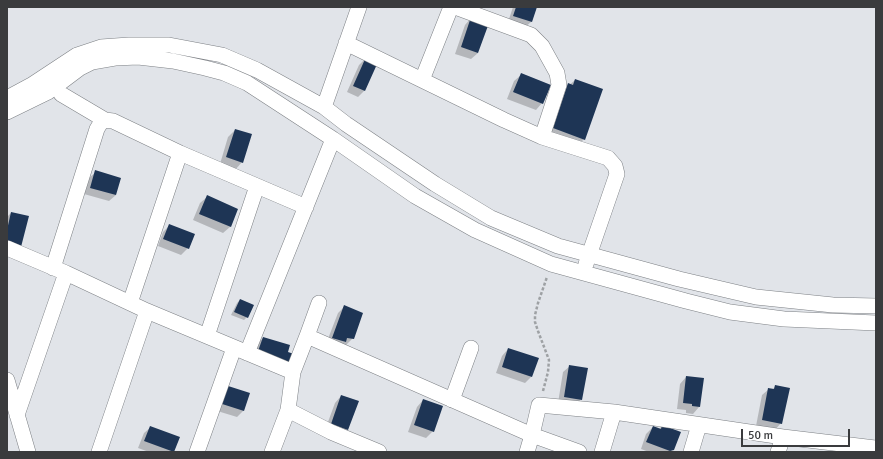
<!DOCTYPE html>
<style>
body{margin:0}
#map{position:relative;width:883px;height:459px;overflow:hidden;background:#e1e4e9;font-family:Signika,sans-serif}
canvas{display:block}
.frame{position:absolute;inset:0;border:8px solid #3a3b3d;pointer-events:none}
.scale{position:absolute;left:741px;top:429px;width:109px;height:18px;box-sizing:border-box;border:2px solid #3a3b3d;border-top:0;padding-left:5px;font-size:12px;line-height:14px;white-space:nowrap;color:#3a3b3d;-webkit-text-stroke:3px #fff;paint-order:stroke}
</style>
<div id="map">
<canvas width="883" height="459"></canvas>
<div class="frame"></div>
<div class="scale">50 m</div>
</div>
<script>
const c = document.querySelector('canvas').getContext('2d');
c.lineJoin = 'round';
function paint(path, color) {
  c.fillStyle = color;
  c.fill(path, 'evenodd');
}
function shape(rows) {
  const path = new Path2D();
  for (const r of rows) {
    path.moveTo(r[0], r[1]);
    for (let i = 2; i < r.length; i += 2) path.lineTo(r[i], r[i + 1]);
  }
  return path;
}
function trace(path, color, width, dash) {
  c.strokeStyle = color;
  c.lineWidth = width;
  c.lineCap = dash ? 'butt' : 'round';
  c.setLineDash(dash || []);
  c.stroke(path);
}
const shadow = shape([
 [513,7,536,7,531,22,524,28,508,22],
 [471,18,478,53,471,59,455,54,465,25],
 [366,58,364,91,358,97,347,92,359,65],
 [521,75,542,103,536,110,507,99,514,81],
 [575,80,584,139,574,149,544,138,559,94],
 [235,130,242,162,236,169,220,164,228,137],
 [96,172,116,195,109,201,84,194,89,178],
 [207,197,237,209,230,227,223,233,193,220,200,203],
 [11,213,7,252,7,217],
 [170,225,188,248,181,255,158,246,163,232],
 [240,300,247,317,244,320,231,315,237,303],
 [344,307,353,338,346,345,326,344,338,313],
 [263,338,289,346,252,360,257,344],
 [508,349,531,377,525,383,496,373,502,356],
 [570,366,581,399,575,406,558,403,563,372],
 [686,377,703,379,699,407,693,414,686,413,686,410,677,409,680,384],
 [776,386,781,423,775,430,756,426,762,395,769,389,772,390],
 [219,393,249,394,243,411,237,417,214,410],
 [341,396,347,430,341,436,325,430,335,403],
 [423,400,433,431,426,438,408,432,417,407],
 [662,426,673,449,670,452,649,452,641,449,646,434,653,427,659,429],
 [151,427,178,438,172,452,149,452,138,448,144,433]
]);
const building = shape([
 [516,7,537,7,532,22,513,16],
 [471,17,489,23,478,53,461,47],
 [366,57,378,62,365,91,353,86],
 [521,73,551,85,543,104,513,92],
 [575,79,603,89,585,140,553,128,568,83,573,85],
 [235,129,252,134,243,163,226,157],
 [95,170,121,178,116,195,90,188],
 [207,195,238,209,231,227,199,214],
 [11,212,29,216,21,247,7,244,7,230],
 [169,224,195,234,189,249,163,239],
 [240,299,254,305,248,318,234,312],
 [344,305,363,313,354,339,347,338,346,342,332,338],
 [263,337,290,345,288,352,294,354,291,364,257,354],
 [508,348,539,358,532,377,502,367],
 [569,365,588,368,582,400,564,397],
 [686,376,704,378,700,407,692,406,692,404,683,403],
 [225,385,250,393,244,411,219,403],
 [775,385,790,388,782,424,762,420,768,388,774,389],
 [341,395,359,401,348,430,331,424],
 [423,399,443,406,434,432,414,425],
 [662,425,681,432,674,450,670,451,646,442,653,426,661,429],
 [150,426,180,437,174,452,144,441]
]);
const path = shape([
 [543,391,548,372,549,360,538,331,535,322,535,315,538,303,547,277]
]);
const minor = shape([
 [455,7,531,35,542,46,557,73,559,85,542,137],
 [346,43,504,120,542,137,608,158,615,166,617,174,586,264],
 [422,80,451,7],
 [61,94,105,120],
 [7,98,33,84,77,55,101,47,129,45,169,45,222,55,257,70,324,107,346,124,435,184,491,218,558,246,679,279,756,297,833,305,876,306],
 [324,107,359,7],
 [7,112,48,92,80,68,92,62,115,58,138,57,173,61,205,68,224,73,247,83,333,139,415,196,475,230,551,264,686,301,730,312,784,319,876,323],
 [7,248,66,273,147,311,293,372,288,410,331,432,379,452],
 [53,268,97,129,100,124,105,120,113,121,180,153,306,207],
 [130,303,180,153],
 [207,336,257,186],
 [307,336,319,303],
 [247,353,333,139],
 [293,372,307,336,532,435,527,452],
 [7,380,28,452],
 [452,400,471,348],
 [17,415,66,273],
 [783,437,875,448],
 [99,452,147,311],
 [197,452,234,348],
 [272,452,288,410],
 [579,452,532,435,539,405,614,412,783,437,778,452],
 [602,452,614,412],
 [691,452,699,425]
]);
paint(shadow, '#0003');
paint(building, '#1e3555');
trace(minor, '#7d8085', 16);
trace(path, '#9ea1a4', 2.5, [3, 2]);
trace(minor, '#fff', 15);
</script>
